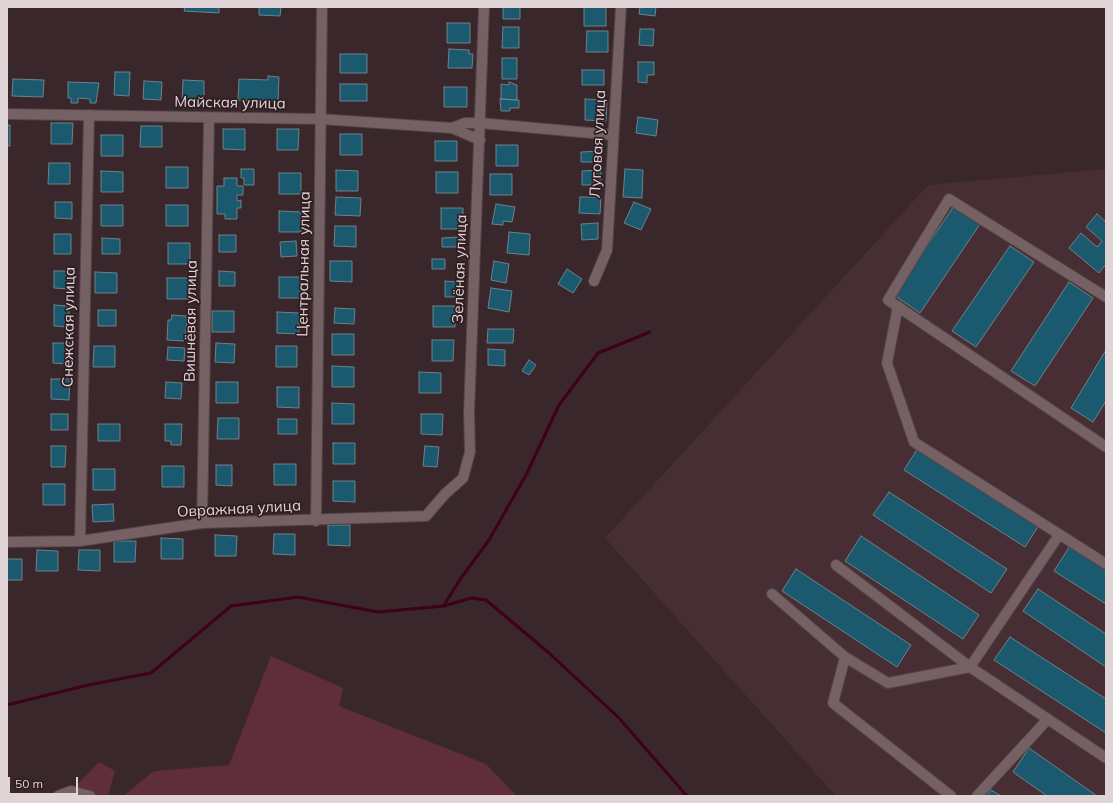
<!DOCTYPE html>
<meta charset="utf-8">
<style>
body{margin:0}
#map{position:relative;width:1113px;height:803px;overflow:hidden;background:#39272b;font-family:Mulish,sans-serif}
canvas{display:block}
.frame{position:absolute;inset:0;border:8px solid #e0d4d6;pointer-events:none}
.scale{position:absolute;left:8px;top:777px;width:70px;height:18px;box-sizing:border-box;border:2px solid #e0d4d6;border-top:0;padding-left:5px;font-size:12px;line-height:14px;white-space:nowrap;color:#e0d4d6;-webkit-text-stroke:3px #2f1d21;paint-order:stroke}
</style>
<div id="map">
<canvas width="1113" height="803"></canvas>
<div class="frame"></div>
<div class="scale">50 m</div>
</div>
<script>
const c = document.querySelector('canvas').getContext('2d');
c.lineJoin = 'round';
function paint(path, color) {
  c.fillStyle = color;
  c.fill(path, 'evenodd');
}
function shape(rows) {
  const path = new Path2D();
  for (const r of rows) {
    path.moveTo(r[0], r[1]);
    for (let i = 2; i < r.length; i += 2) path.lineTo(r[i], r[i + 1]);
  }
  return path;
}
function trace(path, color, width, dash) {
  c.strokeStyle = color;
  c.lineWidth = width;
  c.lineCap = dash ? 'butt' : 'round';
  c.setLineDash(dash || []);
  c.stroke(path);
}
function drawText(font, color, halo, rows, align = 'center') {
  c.font = font + ' Mulish,sans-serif';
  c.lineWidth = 3.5;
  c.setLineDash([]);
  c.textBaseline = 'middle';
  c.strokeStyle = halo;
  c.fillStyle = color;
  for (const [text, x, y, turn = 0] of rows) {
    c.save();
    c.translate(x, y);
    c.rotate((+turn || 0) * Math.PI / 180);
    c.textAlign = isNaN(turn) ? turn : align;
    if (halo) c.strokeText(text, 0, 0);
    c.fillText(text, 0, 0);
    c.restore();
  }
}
const built = shape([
 [1106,169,1106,796,836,796,605,538,928,185]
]);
const green = shape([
 [271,656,343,688,339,706,486,764,517,796,123,796,154,771,229,765],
 [99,762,115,771,108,796,58,796,71,791]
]);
const stream = shape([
 [444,605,461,578,489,540,526,475,559,405,598,353,650,332],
 [7,705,88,685,151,673,231,606,298,597,378,612,444,606,471,598,486,600,549,653,619,718,687,796]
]);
const building = shape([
 [185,7,219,7,219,13,184,11,185,7],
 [259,7,281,7,280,16,259,15,259,7],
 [503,7,520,7,520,19,503,19,503,7],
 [584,7,606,7,606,26,584,26,584,7],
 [640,7,656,7,655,16,639,14,640,7],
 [447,23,470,23,470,43,447,43,447,23],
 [503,27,519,27,519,48,502,48,503,27],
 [640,29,654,29,653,46,639,45,640,29],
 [587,31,608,31,608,52,586,52,587,31],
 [449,49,469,50,469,54,473,54,472,68,448,68,449,49],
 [340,54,367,54,367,73,340,73,340,54],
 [502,58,517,58,517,79,502,79,502,58],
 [638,62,654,62,654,75,647,75,647,83,638,82,638,62],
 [582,70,604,70,604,85,582,85,582,70],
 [115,72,130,72,129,96,114,95,115,72],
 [268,76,279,77,278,102,269,101,269,105,261,105,261,101,238,100,239,79,268,80,268,76],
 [13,79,44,80,43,97,12,96,13,79],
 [183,80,204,81,204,101,182,101,183,80],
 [144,81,162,82,161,100,143,99,144,81],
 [68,82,99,83,96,103,90,103,90,99,78,98,78,103,71,103,71,98,68,98,68,82],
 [509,82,517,85,517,100,501,99,501,84,509,85,509,82],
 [340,84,367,84,367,101,340,101,340,84],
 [444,87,467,87,467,107,444,107,444,87],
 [500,99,519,100,519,108,510,108,510,111,501,111,500,99],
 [585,99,607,100,606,121,585,120,585,99],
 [638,117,658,120,656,136,636,133,638,117],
 [51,123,73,123,72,144,51,144,51,123],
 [7,125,10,125,10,146,7,146,7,125],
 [141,126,162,126,162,147,140,147,141,126],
 [223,129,245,129,245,150,223,149,223,129],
 [277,129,299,129,298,150,277,150,277,129],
 [340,134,362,134,362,155,340,155,340,134],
 [101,135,123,135,123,156,101,156,101,135],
 [435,141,457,141,457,161,435,161,435,141],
 [496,145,518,145,518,166,496,166,496,145],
 [601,151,602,162,581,162,581,152,601,151],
 [49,163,70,163,70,184,48,184,49,163],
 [166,167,188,167,188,188,166,188,166,167],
 [241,169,254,169,254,185,244,185,244,178,241,178,241,169],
 [625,169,643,170,642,198,623,197,625,169],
 [336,170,358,171,358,191,336,191,336,170],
 [601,170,601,185,582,185,582,171,601,170],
 [101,171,123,172,123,192,101,192,101,171],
 [436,172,458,172,458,193,436,193,436,172],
 [279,173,301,173,301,194,279,194,279,173],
 [490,174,512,174,512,195,490,195,490,174],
 [224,178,237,178,237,186,243,186,243,195,237,195,237,201,241,200,241,208,237,208,237,219,225,219,225,214,217,214,217,186,224,186,224,178],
 [336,197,361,198,360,216,335,215,336,197],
 [580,197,601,197,600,214,579,213,580,197],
 [55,202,72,202,72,219,55,218,55,202],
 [634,202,651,209,641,230,624,223,634,202],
 [496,204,515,207,512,222,503,221,503,225,492,224,496,204],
 [101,205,123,205,123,226,101,226,101,205],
 [166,205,188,205,188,226,166,226,166,205],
 [954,206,980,224,920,313,894,295,954,206],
 [441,208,463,208,463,229,441,229,441,208],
 [279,211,301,212,301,232,279,232,279,211],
 [1097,214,1106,222,1106,264,1099,273,1069,248,1081,233,1097,247,1102,241,1086,227,1097,214],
 [598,223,598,239,582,240,581,224,598,223],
 [335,226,356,226,356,247,334,246,335,226],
 [509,232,530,234,529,255,507,253,509,232],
 [54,234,71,234,71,254,54,254,54,234],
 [219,235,236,235,236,252,219,252,219,235],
 [460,237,460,247,442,247,442,238,460,237],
 [102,238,120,239,120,254,102,254,102,238],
 [296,241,297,256,281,257,280,242,296,241],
 [168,243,190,243,190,264,168,264,168,243],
 [1010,246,1034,262,976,347,952,331,1010,246],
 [432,259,445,259,445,269,432,269,432,259],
 [330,261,352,261,352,282,330,281,330,261],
 [494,261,509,264,506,283,491,280,494,261],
 [567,269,582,279,573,293,558,284,567,269],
 [54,271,70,271,70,289,54,288,54,271],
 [219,271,235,272,235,286,219,286,219,271],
 [95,272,117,273,117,293,95,293,95,272],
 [279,277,301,277,301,298,279,298,279,277],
 [167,278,189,278,189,299,167,299,167,278],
 [445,281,458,282,458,297,445,297,445,281],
 [1069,282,1093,298,1035,386,1011,371,1069,282],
 [491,288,512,291,509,312,488,308,491,288],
 [54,305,69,306,69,327,54,326,54,305],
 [433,306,455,306,455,327,433,327,433,306],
 [335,308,355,309,354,324,334,323,335,308],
 [98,310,116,310,116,326,98,326,98,310],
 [212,311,234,311,234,332,212,332,212,311],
 [277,312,299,313,299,334,277,333,277,312],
 [172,315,186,316,187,325,184,341,167,340,168,320,171,320,172,315],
 [488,329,514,329,513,343,487,343,488,329],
 [332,334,354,334,354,355,332,355,332,334],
 [432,340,454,340,453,361,432,361,432,340],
 [53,343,70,343,70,364,53,363,53,343],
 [216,343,235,344,234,363,215,362,216,343],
 [94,346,115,346,115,367,93,367,94,346],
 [276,346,297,346,297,367,276,367,276,346],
 [168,347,185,348,184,361,167,360,168,347],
 [488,349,505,350,505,366,488,365,488,349],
 [1106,350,1106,401,1093,422,1071,408,1106,350],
 [529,360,536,365,529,375,522,371,529,360],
 [332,366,354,367,354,387,332,387,332,366],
 [419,372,441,373,441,393,419,393,419,372],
 [51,379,70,379,69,400,51,399,51,379],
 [166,382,182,383,181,399,165,398,166,382],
 [216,382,238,382,238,403,216,403,216,382],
 [277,387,299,387,299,408,277,407,277,387],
 [332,403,354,404,354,424,332,424,332,403],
 [51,414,68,414,68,430,51,430,51,414],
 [421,414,443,414,442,435,421,434,421,414],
 [218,418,239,418,239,439,217,439,218,418],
 [278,419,297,419,297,434,278,434,278,419],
 [98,424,120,424,120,441,98,441,98,424],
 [165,424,182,424,181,445,171,445,171,441,165,441,165,424],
 [333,443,355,443,355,464,333,464,333,443],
 [51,446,66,446,65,467,51,467,51,446],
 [425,446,439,447,437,467,423,466,425,446],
 [918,448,1039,525,1025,547,904,470,918,448],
 [274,464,296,464,296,485,274,485,274,464],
 [216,465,232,465,232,486,216,485,216,465],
 [162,466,184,466,184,487,162,487,162,466],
 [93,469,115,469,115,490,93,490,93,469],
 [333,481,355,481,355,502,333,501,333,481],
 [43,484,65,484,65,505,43,505,43,484],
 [889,492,1007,569,991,593,873,515,889,492],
 [113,504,114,521,93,522,92,505,113,504],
 [328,525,350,525,350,546,328,545,328,525],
 [274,534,295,534,295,555,273,554,274,534],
 [215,535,237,536,236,556,215,556,215,535],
 [861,536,979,615,963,639,845,561,861,536],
 [161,538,183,539,183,559,161,559,161,538],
 [114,541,136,541,135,562,114,562,114,541],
 [1070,546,1106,570,1106,604,1054,571,1070,546],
 [37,550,58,551,58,571,36,571,37,550],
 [79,550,100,550,100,571,78,570,79,550],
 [7,559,22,559,22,580,7,580,7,559],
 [796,569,911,645,897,667,782,591,796,569],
 [1038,589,1106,634,1106,667,1023,611,1038,589],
 [1010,637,1106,699,1106,733,994,660,1010,637],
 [1029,748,1097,796,1047,796,1013,772,1029,748],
 [991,790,1001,796,987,796,991,790]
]);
const minor = shape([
 [7,114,320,119,452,128,480,140],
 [452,128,465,123,480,123,613,135],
 [594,281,607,250,621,7],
 [1106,297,949,199,888,300,1106,447],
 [898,306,887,363,914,442,1106,564],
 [316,521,322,7],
 [202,523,209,118],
 [80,541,89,115],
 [7,542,80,541,202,523,426,516,445,494,463,478,470,452,469,413,484,7],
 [836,565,970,667,1106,758],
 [772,594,845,657,888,683,970,667,1059,535],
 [845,657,833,703,951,796],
 [58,796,71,791,90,796],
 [977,796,1048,719]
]);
const streetNames = [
 ["Майская улица",230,103,1],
 ["Луговая улица",598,144,-87],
 ["Центральная улица",304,264,-89],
 ["Зелёная улица",460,269,-88],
 ["Вишнёвая улица",191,321,-89],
 ["Снежская улица",69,327,-89],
 ["Овражная улица",239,509,-3]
];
paint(built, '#472e34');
paint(green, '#602d3b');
trace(stream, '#3e0119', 3);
paint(building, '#1b5a6e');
trace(building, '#6c828a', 1);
trace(minor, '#524346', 12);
trace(minor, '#756064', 10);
drawText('15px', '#e0d4d6', '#2f1d21', streetNames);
</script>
